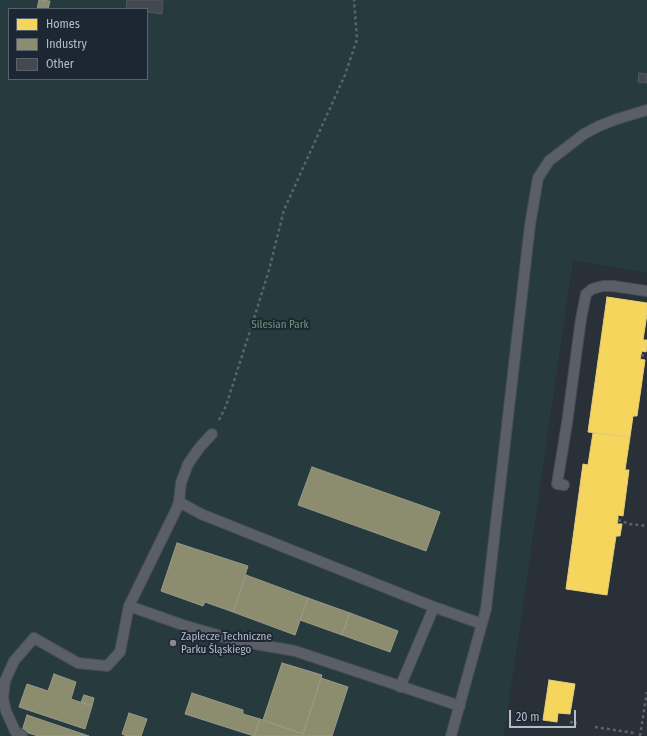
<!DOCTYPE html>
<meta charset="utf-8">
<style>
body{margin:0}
#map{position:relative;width:647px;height:736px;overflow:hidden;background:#2a3038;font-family:"Fira Sans Condensed",sans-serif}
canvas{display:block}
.legend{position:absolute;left:8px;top:8px;width:140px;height:72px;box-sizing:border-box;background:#1d2633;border:1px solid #59626f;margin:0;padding:5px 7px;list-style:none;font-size:12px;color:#b4bcc9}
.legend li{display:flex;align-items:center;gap:8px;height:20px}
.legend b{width:20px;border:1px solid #59626f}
.scale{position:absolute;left:509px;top:710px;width:67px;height:18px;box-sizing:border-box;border:2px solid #b4bcc9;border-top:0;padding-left:5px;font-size:12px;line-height:14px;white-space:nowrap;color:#b4bcc9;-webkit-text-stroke:3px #1d2633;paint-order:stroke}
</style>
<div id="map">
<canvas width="647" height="736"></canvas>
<ul class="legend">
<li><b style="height:11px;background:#f6d55c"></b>Homes</li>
<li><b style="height:11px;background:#8c8c6e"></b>Industry</li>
<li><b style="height:11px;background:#444950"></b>Other</li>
</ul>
<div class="scale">20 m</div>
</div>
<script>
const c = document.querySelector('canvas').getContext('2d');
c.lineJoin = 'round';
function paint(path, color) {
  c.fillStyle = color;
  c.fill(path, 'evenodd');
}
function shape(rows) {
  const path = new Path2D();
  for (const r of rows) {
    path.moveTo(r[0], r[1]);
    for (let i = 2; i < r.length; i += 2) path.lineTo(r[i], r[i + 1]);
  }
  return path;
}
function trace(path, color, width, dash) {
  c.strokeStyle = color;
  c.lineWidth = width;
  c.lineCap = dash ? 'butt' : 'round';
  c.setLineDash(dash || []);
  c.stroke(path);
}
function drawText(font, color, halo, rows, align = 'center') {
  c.font = font + ' "Fira Sans Condensed",sans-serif';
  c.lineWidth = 4;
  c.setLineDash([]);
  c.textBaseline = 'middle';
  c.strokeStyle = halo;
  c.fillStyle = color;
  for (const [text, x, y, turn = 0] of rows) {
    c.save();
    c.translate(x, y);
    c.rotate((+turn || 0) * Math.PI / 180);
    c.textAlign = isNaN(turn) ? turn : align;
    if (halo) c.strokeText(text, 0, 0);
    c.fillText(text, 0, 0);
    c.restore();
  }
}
const green = shape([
 [0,0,647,0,647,273,573,260,504,736,0,736],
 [9,9,147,9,147,79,9,79]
]);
const homes = shape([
 [607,297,647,303,647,314,643,340,647,340,647,346,646,352,642,351,640,359,645,360,637,416,633,416,630,437,588,432,607,297],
 [593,433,630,437,625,470,629,470,623,516,618,515,618,520,617,524,622,524,620,536,616,536,607,595,566,589,583,464,588,465,593,433],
 [549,680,575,684,570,714,558,713,557,722,543,720,549,680]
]);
const industry = shape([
 [39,0,50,1,48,9,37,9,39,0],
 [312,467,440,512,426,551,298,505,312,467],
 [177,543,248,566,233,612,205,602,203,606,161,591,177,543],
 [246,575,308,598,295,635,233,612,246,575],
 [308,598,350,613,342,635,300,620,308,598],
 [350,613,398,631,390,652,342,635,350,613],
 [282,663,322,675,303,734,263,720,282,663],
 [54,674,76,682,71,699,92,706,85,729,19,707,27,684,48,691,54,674],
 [321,678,348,687,332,736,254,736,260,719,303,734,321,678],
 [192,693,243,710,243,714,260,719,254,736,185,714,192,693],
 [84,695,94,698,92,706,81,702,84,695],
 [129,713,147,719,141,736,126,736,122,734,129,713],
 [27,715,89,736,38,736,22,731,27,715]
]);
const building = shape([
 [127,0,163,0,162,14,147,12,147,9,126,9,127,0],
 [639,73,647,74,647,83,638,82,639,73]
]);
const path = shape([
 [641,355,647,356],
 [219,420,226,406,256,312,269,270,284,210,345,75,357,39,354,0],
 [618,520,630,524,647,526],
 [570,722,577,723],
 [595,727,634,733],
 [640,736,647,692]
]);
const service = shape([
 [212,434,200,447,188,464,181,483,179,502,176,510,129,606,183,625,238,641,295,651,460,706],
 [564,485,557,484,567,423,581,319,586,294,592,289,603,286,613,286,647,291],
 [179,502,201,514,434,607,482,624],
 [400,687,434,607],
 [22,736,15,731,6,711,3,698,5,681,14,661,34,638,78,663,107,666,120,652,129,606],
 [451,736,486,609,530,225,538,178,549,161,584,134,599,126,617,119,647,110]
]);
const markers = [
 [173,643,4,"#848b96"]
];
const parkNames = [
 ["Silesian Park",280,325]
];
const poiNames = [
 ["Zaplecze Techniczne",181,637],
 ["Parku Śląskiego",181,650]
];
paint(green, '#273a3e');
paint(homes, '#f6d55c');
trace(homes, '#e2ce7d', 1);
paint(industry, '#8c8c6e');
trace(industry, '#989a89', 1);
paint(building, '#444950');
trace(building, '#52575f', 1);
trace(service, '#484c53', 12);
trace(path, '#5d636a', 2.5, [3, 3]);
trace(service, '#5a5e66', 10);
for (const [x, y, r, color] of markers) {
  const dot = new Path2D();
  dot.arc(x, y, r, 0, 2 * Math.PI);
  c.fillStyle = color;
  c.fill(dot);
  trace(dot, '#1d2633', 1.5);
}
drawText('11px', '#6b9a76', '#1d2633', parkNames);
drawText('11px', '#b4bcc9', '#1d2633', poiNames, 'left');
</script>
